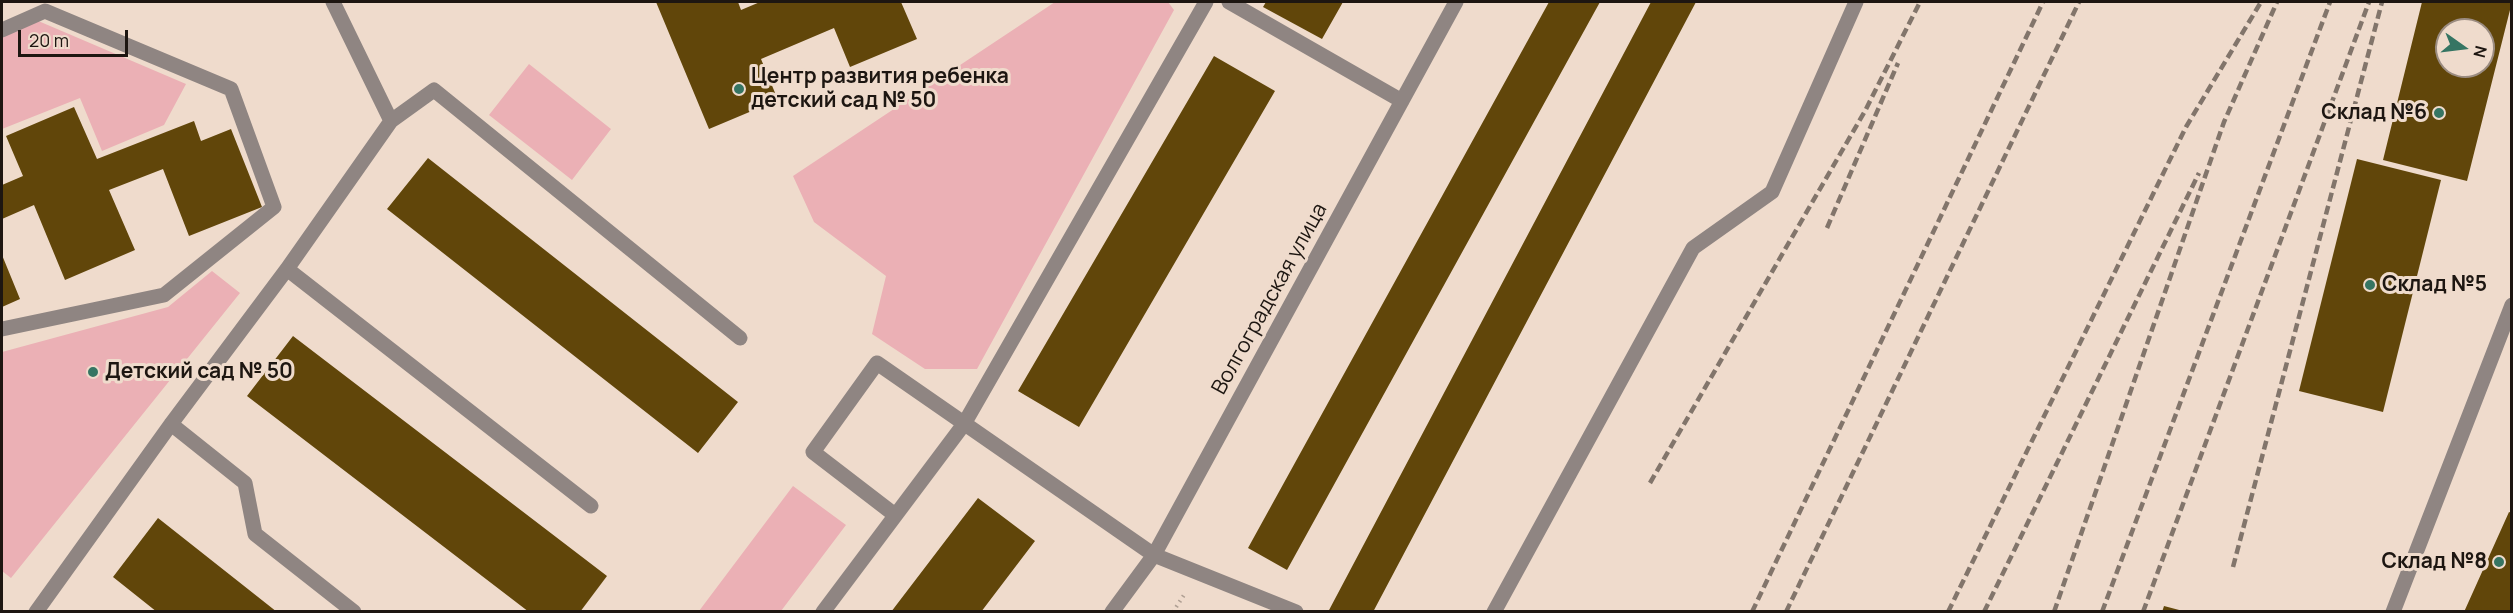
<!DOCTYPE html>
<meta charset="utf-8">
<style>
body{margin:0}
#map{position:relative;width:2513px;height:613px;overflow:hidden;background:#efdbcc;font-family:Manrope,sans-serif}
canvas{display:block}
.frame{position:absolute;inset:0;border:3px solid #1d1611;pointer-events:none}
.north{position:absolute;left:2435px;top:18px;width:60px;height:60px;box-sizing:border-box;background:#efdbcc;border:2px solid #9b8c81;border-radius:50%;rotate:104deg;font-size:16px;font-weight:700;line-height:24px;text-align:center;color:#1d1611}
.north::after{content:'';display:block;margin:auto;width:21px;height:27px;background:#367563;clip-path:polygon(50% 0,100% 100%,50% 72%,0 100%)}
.scale{position:absolute;left:18px;top:30px;width:110px;height:27px;box-sizing:border-box;border:3px solid #1d1611;border-top:0;padding-left:8px;font-size:18px;line-height:21px;white-space:nowrap;color:#1d1611;-webkit-text-stroke:4px #efdbcc;paint-order:stroke}
</style>
<div id="map">
<canvas width="2513" height="613"></canvas>
<div class="frame"></div>
<div class="north">N</div>
<div class="scale">20 m</div>
</div>
<script>
const c = document.querySelector('canvas').getContext('2d');
c.lineJoin = 'round';
function paint(path, color) {
  c.fillStyle = color;
  c.fill(path, 'evenodd');
}
function shape(rows) {
  const path = new Path2D();
  for (const r of rows) {
    path.moveTo(r[0], r[1]);
    for (let i = 2; i < r.length; i += 2) path.lineTo(r[i], r[i + 1]);
  }
  return path;
}
function trace(path, color, width, dash) {
  c.strokeStyle = color;
  c.lineWidth = width;
  c.lineCap = dash ? 'butt' : 'round';
  c.setLineDash(dash || []);
  c.stroke(path);
}
function drawText(font, color, halo, rows, align = 'center') {
  c.font = font + ' Manrope,sans-serif';
  c.lineWidth = 6;
  c.setLineDash([]);
  c.textBaseline = 'middle';
  c.strokeStyle = halo;
  c.fillStyle = color;
  for (const [text, x, y, turn = 0] of rows) {
    c.save();
    c.translate(x, y);
    c.rotate((+turn || 0) * Math.PI / 180);
    c.textAlign = isNaN(turn) ? turn : align;
    if (halo) c.strokeText(text, 0, 0);
    c.fillText(text, 0, 0);
    c.restore();
  }
}
const green = shape([
 [1055,2,1168,2,1174,10,977,369,925,369,872,334,886,276,814,222,793,176],
 [36,20,186,84,164,125,102,151,80,98,2,129,2,34],
 [529,64,611,129,572,180,489,115],
 [212,271,240,293,11,578,2,571,2,352,168,307],
 [793,486,846,525,781,611,699,611]
]);
const building = shape([
 [656,2,738,2,741,10,760,2,901,2,917,39,850,67,834,28,761,59,778,100,709,129],
 [1266,2,1343,2,1322,39,1263,7],
 [1549,2,1600,2,1287,570,1248,548],
 [1651,2,1696,2,1373,612,1328,612],
 [2422,2,2512,2,2467,181,2383,160],
 [2447,30,2483,30,2483,66,2447,66],
 [1214,56,1275,91,1079,427,1018,391],
 [74,107,97,159,194,121,201,141,231,129,262,207,189,236,163,169,109,190,135,250,65,280,34,205,2,219,2,185,23,176,6,136],
 [428,158,738,402,698,453,387,209],
 [2357,159,2441,180,2383,412,2299,391],
 [2,255,20,299,2,307],
 [293,336,607,576,580,612,529,612,247,396],
 [978,498,1035,541,981,612,891,612],
 [2509,512,2512,513,2512,612,2464,612],
 [158,518,277,612,157,612,113,577],
 [2164,606,2183,611,2183,612,2162,612]
]);
const path = shape([
 [1173,612,1184,595]
]);
const minor = shape([
 [1229,2,1402,101],
 [2,30,45,11,231,89,274,207,164,295,2,329],
 [391,121,434,90,740,338],
 [287,269,591,506],
 [171,424,245,483,255,534,354,612],
 [895,515,813,452,877,363,1154,555,1296,612],
 [36,612,171,424,287,269,391,121,333,2],
 [823,612,964,424,1206,2],
 [1112,612,1154,555,1456,2],
 [1494,612,1693,248,1772,192,1856,2],
 [2393,612,2512,305]
]);
const rail = shape([
 [1827,228,1898,63],
 [1650,483,1865,111,1920,2],
 [2233,567,2382,2],
 [1752,612,2043,2],
 [1786,612,2079,2],
 [1948,612,2186,127,2261,2],
 [1984,612,2199,173],
 [2054,612,2224,122,2277,2],
 [2102,612,2330,2],
 [2143,612,2369,2]
]);
const markers = [
 [739,89,6,"#367563"],
 [2439,113,6,"#367563"],
 [2370,285,6,"#367563"],
 [93,372,6,"#367563"],
 [2499,562,6,"#367563"]
];
const poiNames = [
 ["Центр развития ребенка",751,77],
 ["детский сад № 50",751,101],
 ["Склад №6",2427,113,"right"],
 ["Склад №5",2382,285],
 ["Детский сад № 50",105,372],
 ["Склад №8",2487,562,"right"]
];
const streetNames = [
 ["Волгоградская улица",1270,299,-61]
];
paint(green, '#ebb0b5');
paint(building, '#61460a');
trace(path, '#af9f93', 4, [1.5, 4.5]);
trace(minor, '#8f8582', 15);
trace(rail, '#82756b', 4.5, [9, 4.5]);
for (const [x, y, r, color] of markers) {
  const dot = new Path2D();
  dot.arc(x, y, r, 0, 2 * Math.PI);
  c.fillStyle = color;
  c.fill(dot);
  trace(dot, '#efdbcc', 2);
}
drawText('bold 21px', '#1d1611', '#efdbcc', poiNames, 'left');
drawText('21px', '#1d1611', '#efdbcc', streetNames);
</script>
